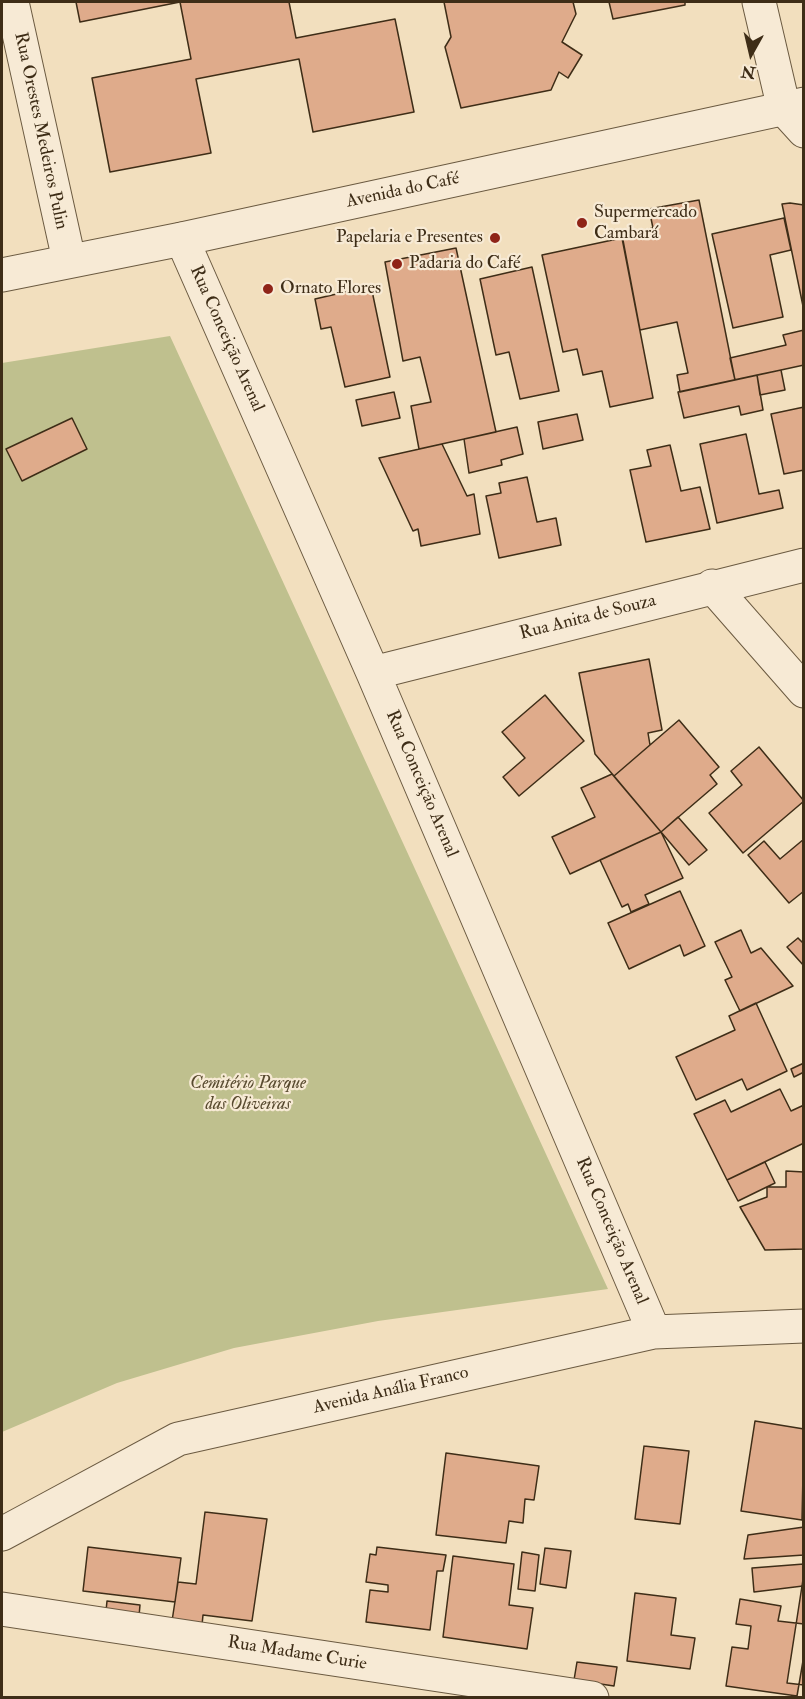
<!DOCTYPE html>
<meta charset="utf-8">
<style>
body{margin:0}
#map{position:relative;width:805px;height:1699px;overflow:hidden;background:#f2dfbe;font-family:"IM FELL Double Pica",serif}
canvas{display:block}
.frame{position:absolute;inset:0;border:3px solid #3e2d17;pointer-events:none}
.north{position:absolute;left:721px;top:24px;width:60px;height:60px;-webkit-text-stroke:4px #f7ead5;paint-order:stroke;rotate:188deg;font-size:16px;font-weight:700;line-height:24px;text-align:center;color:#3e2d17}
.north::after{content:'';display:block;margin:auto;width:21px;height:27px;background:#3e2d17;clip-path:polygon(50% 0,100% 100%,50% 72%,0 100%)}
</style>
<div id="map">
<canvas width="805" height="1699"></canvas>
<div class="frame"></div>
<div class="north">N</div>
</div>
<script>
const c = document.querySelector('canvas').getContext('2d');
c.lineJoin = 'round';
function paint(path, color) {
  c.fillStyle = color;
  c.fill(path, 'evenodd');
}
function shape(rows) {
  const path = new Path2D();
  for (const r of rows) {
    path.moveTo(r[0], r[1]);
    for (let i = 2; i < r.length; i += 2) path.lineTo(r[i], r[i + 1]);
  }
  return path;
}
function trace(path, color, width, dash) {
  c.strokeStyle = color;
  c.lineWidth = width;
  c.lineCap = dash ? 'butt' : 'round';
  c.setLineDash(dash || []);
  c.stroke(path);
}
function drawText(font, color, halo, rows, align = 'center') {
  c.font = font + ' "IM FELL Double Pica",serif';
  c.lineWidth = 4.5;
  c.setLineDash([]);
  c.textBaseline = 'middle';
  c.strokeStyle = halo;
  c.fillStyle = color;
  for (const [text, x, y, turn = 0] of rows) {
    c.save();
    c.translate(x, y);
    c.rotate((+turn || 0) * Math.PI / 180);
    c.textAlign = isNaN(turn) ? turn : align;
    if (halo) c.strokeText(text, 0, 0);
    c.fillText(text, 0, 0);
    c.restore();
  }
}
const green = shape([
 [170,336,608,1289,378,1321,234,1348,117,1383,2,1432,2,363]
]);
const building = shape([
 [76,2,289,2,296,38,395,19,414,112,313,132,299,59,196,79,211,153,110,172,92,78,191,59,180,2,80,22,76,2],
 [444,2,573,2,576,14,562,42,582,55,568,78,559,72,551,90,461,108,445,47,451,37,444,2],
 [609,2,685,2,685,5,613,19,609,2],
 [699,200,735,380,680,392,677,375,688,373,677,322,640,330,622,235,653,228,649,209,699,200],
 [790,203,804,205,804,311,782,204,790,203],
 [784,218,791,250,770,255,783,317,733,328,712,234,784,218],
 [622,238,653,398,610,407,602,371,583,375,577,349,563,352,542,255,622,238],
 [456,248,496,432,419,449,411,406,431,402,420,357,403,361,385,262,456,248],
 [532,267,559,391,520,399,509,352,496,355,480,279,532,267],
 [371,286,390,377,345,387,331,327,321,329,315,299,371,286],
 [804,330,804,365,735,380,730,358,786,345,783,335,804,330],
 [781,370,785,390,760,395,757,375,781,370],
 [757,375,763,410,741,415,739,406,684,418,678,392,757,375],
 [394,392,400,418,362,426,356,400,394,392],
 [804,407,804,470,784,474,771,414,804,407],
 [577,414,583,440,543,449,538,422,577,414],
 [72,418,87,449,22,481,6,449,72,418],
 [517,427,523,454,501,460,502,465,469,473,464,439,517,427],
 [746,434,759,494,779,490,783,508,717,523,700,444,746,434],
 [442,444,467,496,474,494,480,534,421,546,418,529,413,531,379,458,442,444],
 [670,445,681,491,700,487,710,529,646,542,630,470,651,466,647,450,670,445],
 [527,477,537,522,556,518,561,545,499,558,486,496,501,493,499,483,527,477],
 [649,659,662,730,648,733,650,745,614,776,595,754,579,673,649,659],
 [545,695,584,741,519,796,503,777,525,758,502,732,545,695],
 [679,720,719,767,710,775,717,784,661,832,614,776,679,720],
 [759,747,804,801,743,853,709,813,742,785,731,771,759,747],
 [612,774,661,832,570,874,552,837,595,817,581,788,612,774],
 [678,817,707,850,689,865,661,832,678,817],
 [661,832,683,878,645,895,649,904,631,912,628,904,622,907,600,860,661,832],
 [804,839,804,891,789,903,748,855,764,841,780,859,804,839],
 [680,891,705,946,684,956,680,945,629,969,608,923,680,891],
 [741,930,751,953,761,948,793,986,740,1011,725,980,732,977,715,942,741,930],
 [798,938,804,944,804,966,787,947,798,938],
 [756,1003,787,1071,747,1090,742,1079,696,1100,676,1057,735,1030,729,1016,756,1003],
 [804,1063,804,1072,794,1077,791,1069,804,1063],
 [780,1089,791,1111,804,1105,804,1143,727,1180,694,1114,725,1100,731,1112,780,1089],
 [765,1162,775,1183,738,1201,727,1180,765,1162],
 [786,1171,804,1172,804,1249,765,1250,740,1207,767,1197,767,1187,786,1187,786,1171],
 [755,1421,804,1429,802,1520,741,1511,755,1421],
 [644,1446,689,1451,680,1524,635,1519,644,1446],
 [446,1453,539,1466,534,1500,525,1499,523,1523,509,1521,506,1543,436,1535,446,1453],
 [205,1512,267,1519,252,1621,203,1615,202,1625,172,1621,178,1582,196,1584,205,1512],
 [804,1527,804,1555,744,1559,748,1535,804,1527],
 [88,1547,181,1558,175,1602,83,1591,88,1547],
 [377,1547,446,1555,443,1571,437,1571,430,1630,366,1622,370,1590,388,1592,388,1585,366,1582,370,1554,376,1555,377,1547],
 [545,1548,571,1551,566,1588,540,1584,545,1548],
 [522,1552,539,1555,535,1591,518,1589,522,1552],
 [453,1556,514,1564,509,1605,533,1608,527,1649,443,1637,453,1556],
 [804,1564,804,1595,803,1586,754,1592,752,1568,804,1564],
 [804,1573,804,1685,787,1683,804,1573],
 [635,1593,676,1598,671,1635,695,1638,690,1669,627,1661,635,1593],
 [740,1599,781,1606,778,1621,804,1624,804,1655,797,1696,726,1686,732,1647,748,1649,751,1626,736,1624,740,1599],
 [107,1601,140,1605,139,1616,106,1611,107,1601],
 [577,1662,617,1667,614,1686,574,1680,577,1662]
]);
const minor = shape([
 [12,2,69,260],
 [759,2,784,109,804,131],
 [182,239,373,673,654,1332],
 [712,586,804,691],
 [373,673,804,565],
 [2,1534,178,1439,654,1332,804,1326],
 [2,1609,592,1698]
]);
const tertiary = shape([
 [2,275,182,239,804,104]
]);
const markers = [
 [582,223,6,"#8f2418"],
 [495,238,6,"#8f2418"],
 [397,264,6,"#8f2418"],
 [268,289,6,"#8f2418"]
];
const streetNames = [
 ["Rua Orestes Medeiros Pulin",40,131,78],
 ["Avenida do Café",403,191,-12],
 ["Rua Conceição Arenal",226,339,66],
 ["Rua Anita de Souza",588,618,-14],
 ["Rua Conceição Arenal",421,784,67],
 ["Rua Conceição Arenal",611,1231,67],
 ["Avenida Anália Franco",391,1391,-13],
 ["Rua Madame Curie",297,1654,9]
];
const poiNames = [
 ["Supermercado",594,213],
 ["Cambará",594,234],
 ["Papelaria e Presentes",483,238,"right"],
 ["Padaria do Café",409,264],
 ["Ornato Flores",280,289]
];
const parkNames = [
 ["Cemitério Parque",248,1084],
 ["das Oliveiras",248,1105]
];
paint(green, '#bfc08e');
paint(building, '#dfab8b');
trace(building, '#3e2d17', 1.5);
trace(minor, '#6b5a41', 35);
trace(tertiary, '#6b5a41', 35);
trace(minor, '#f7ead5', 33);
trace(tertiary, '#f7ead5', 33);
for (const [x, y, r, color] of markers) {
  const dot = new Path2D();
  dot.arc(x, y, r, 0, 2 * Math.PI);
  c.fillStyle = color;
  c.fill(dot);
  trace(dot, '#f7ead5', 2);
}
drawText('18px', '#3e2d17', '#f7ead5', streetNames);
drawText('18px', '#3e2d17', '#f7ead5', poiNames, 'left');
drawText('italic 18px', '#584a2f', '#f7ead5', parkNames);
</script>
